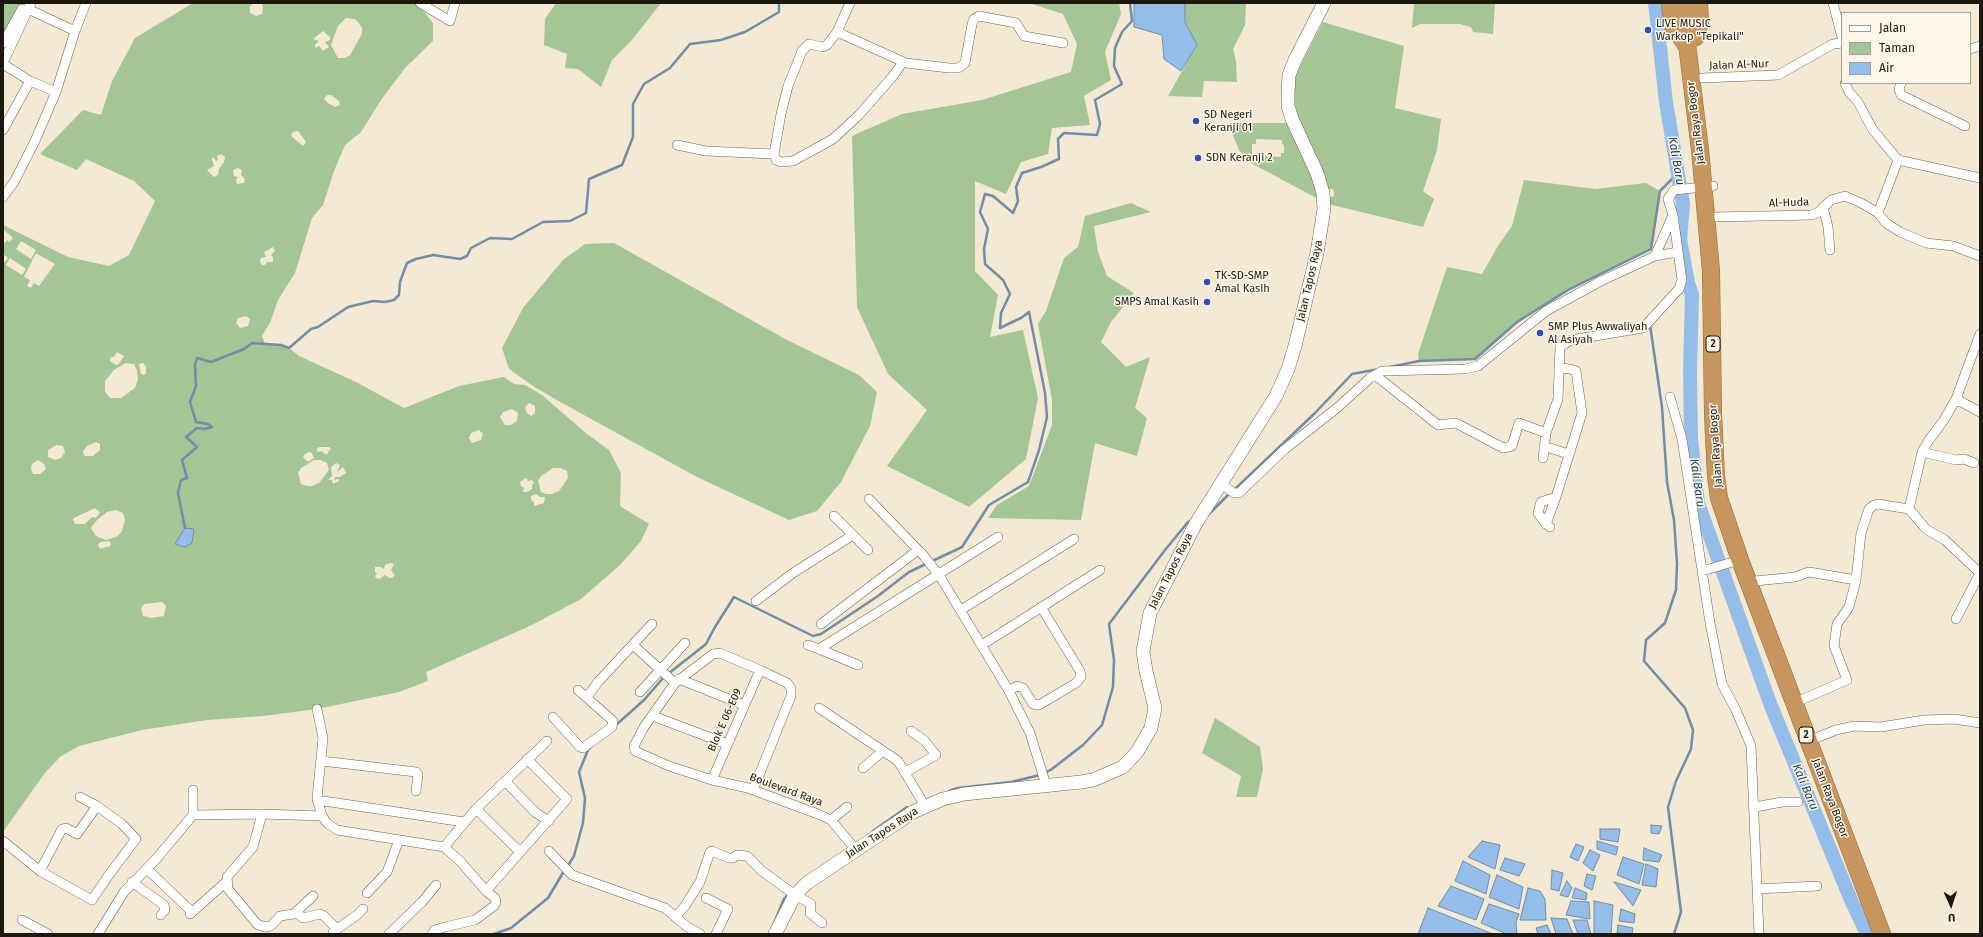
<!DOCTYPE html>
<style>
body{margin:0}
#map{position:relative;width:1983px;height:937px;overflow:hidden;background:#f4e9d2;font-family:"Fira Sans",sans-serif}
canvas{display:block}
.frame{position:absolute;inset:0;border:4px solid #1c1810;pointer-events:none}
.legend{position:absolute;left:1841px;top:12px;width:130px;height:72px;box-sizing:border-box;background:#fdf7e9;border:1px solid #a39e92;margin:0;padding:5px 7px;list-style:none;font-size:12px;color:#1c1810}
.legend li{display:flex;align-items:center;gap:8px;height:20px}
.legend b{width:20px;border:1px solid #a39e92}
.north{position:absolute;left:1931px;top:885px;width:40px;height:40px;-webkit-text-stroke:3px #fdf7e9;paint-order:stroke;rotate:177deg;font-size:11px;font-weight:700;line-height:16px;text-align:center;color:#1c1810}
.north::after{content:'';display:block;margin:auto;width:14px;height:18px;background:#1c1810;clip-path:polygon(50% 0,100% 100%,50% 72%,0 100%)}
</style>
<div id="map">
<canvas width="1983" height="937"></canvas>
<div class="frame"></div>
<ul class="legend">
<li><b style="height:5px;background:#fff"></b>Jalan</li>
<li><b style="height:11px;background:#a4c595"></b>Taman</li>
<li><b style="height:11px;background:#94bdea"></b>Air</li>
</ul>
<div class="north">U</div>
</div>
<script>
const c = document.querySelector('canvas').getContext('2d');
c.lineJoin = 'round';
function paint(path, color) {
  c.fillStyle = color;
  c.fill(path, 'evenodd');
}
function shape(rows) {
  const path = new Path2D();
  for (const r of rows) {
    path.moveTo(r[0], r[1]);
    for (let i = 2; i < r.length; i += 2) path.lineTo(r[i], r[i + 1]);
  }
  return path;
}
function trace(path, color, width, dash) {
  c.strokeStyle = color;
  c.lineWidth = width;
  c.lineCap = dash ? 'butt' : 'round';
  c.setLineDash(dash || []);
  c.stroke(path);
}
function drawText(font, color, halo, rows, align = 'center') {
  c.font = font + ' "Fira Sans",sans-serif';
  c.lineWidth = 3;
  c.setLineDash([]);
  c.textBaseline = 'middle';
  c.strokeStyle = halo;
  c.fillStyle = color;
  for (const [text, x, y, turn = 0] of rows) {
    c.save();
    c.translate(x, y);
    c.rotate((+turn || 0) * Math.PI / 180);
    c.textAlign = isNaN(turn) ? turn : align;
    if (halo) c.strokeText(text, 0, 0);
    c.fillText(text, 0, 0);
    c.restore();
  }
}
const green = shape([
 [3,3,24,3,3,42],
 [193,3,254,3,250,6,250,13,256,16,262,14,263,8,262,4,259,3,417,3,433,23,433,41,405,68,381,100,361,132,345,145,334,171,323,205,312,218,295,273,278,300,270,323,262,336,265,344,281,345,289,348,299,356,356,382,404,408,459,386,504,377,514,384,525,385,542,395,587,434,609,450,621,473,620,506,649,524,641,541,620,565,581,599,532,625,426,672,428,681,399,692,317,709,263,716,207,720,142,730,79,746,60,757,44,774,3,832,3,264,8,258,3,254,3,245,7,240,9,242,13,238,4,230,3,231,3,225,68,257,109,266,129,255,155,201,134,181,86,159,77,170,40,154,83,110,101,115,112,81,135,38],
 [346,18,355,19,359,23,362,28,362,34,350,55,345,58,338,58,331,45,338,26],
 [323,31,330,37,330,40,325,42,329,47,323,51,319,46,316,48,315,45,319,41,313,39],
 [327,95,331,95,339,101,340,105,335,107,328,103,324,99],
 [298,131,306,142,303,146,291,136,293,132],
 [221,154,225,157,224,162,219,169,218,175,214,177,207,170,214,166,212,159,213,157,216,161,218,160,217,156],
 [238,168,242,170,241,175,245,179,244,183,237,184,236,180,238,177,234,176,233,170],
 [21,241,36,250,31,259,16,249],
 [273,247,275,251,271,255,273,257,273,262,267,262,265,265,262,265,260,262,261,258,266,257,264,252],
 [36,253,55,264,39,286,34,283,31,288,27,286,30,280,24,277],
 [10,258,26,269,22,275,6,265],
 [246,316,250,319,248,326,240,328,236,323,238,318],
 [117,352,124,356,118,365,114,364,110,361,111,357,114,357],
 [126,363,134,364,137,371,138,379,135,388,121,398,110,398,105,392,105,381,114,370],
 [143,363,146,366,146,373,144,375,141,374,139,364],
 [529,403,535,406,535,413,531,416,526,412,525,407],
 [512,409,518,413,517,421,511,425,505,425,500,417,503,412],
 [479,430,483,434,481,440,472,443,469,438,471,433],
 [96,442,100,444,100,450,93,456,84,456,83,451,87,446],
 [56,445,63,446,65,452,61,458,55,460,48,457,48,450],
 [320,447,329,447,331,449,328,452,328,454,325,454,322,451,318,452,317,451,317,448],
 [309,452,312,453,314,458,308,462,303,457,305,454],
 [38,460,44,464,46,469,40,474,33,474,31,469,32,464],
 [314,460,321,460,327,463,329,470,319,483,312,486,307,486,301,484,298,473,301,468],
 [336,463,340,465,337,472,343,467,346,473,340,477,335,477,334,480,339,479,339,481,333,484,332,480,328,480,332,476,331,467],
 [553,468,561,468,567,471,568,478,559,491,552,494,546,494,541,492,538,481,541,476],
 [526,478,528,481,532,480,534,483,532,485,532,489,527,492,523,492,524,488,521,486,520,482],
 [536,494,540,497,545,497,544,503,534,506,534,502,531,500,531,496],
 [95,508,100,512,96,518,92,517,85,524,75,524,73,519,76,517],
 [116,510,123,513,125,520,122,531,118,536,106,540,96,536,91,528,97,520,107,512],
 [194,529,192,543,185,547,175,544],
 [109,541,111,543,110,546,100,549,98,545,100,542],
 [390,563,394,564,391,570,395,575,392,578,389,578,385,575,380,579,376,578,375,576,377,573,375,572,375,567,380,567,384,569,385,565],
 [162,602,166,606,164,616,151,618,143,616,141,609,144,604],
 [556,3,661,3,632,40,612,60,601,87,578,69,565,68,567,54,544,45,545,19],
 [1029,3,1119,3,1121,14,1105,52,1111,80,1084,96,1090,125,1052,128,1048,154,1021,162,1006,194,975,181,975,271,998,295,990,337,1023,330,1038,398,1026,459,969,507,887,466,927,410,888,374,857,307,852,136,902,114,982,100,1071,72,1077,44,1063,14],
 [1185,3,1246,3,1245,25,1233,49,1236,61,1237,82,1204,81,1202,97,1168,96,1197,45,1185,22],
 [1414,3,1495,3,1493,34,1473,32,1471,27,1460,24,1420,24,1412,28],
 [1323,22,1404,46,1395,108,1441,119,1437,150,1423,191,1434,199,1423,227,1328,204,1328,198,1334,196,1334,193,1333,189,1327,189,1299,123,1294,103,1296,74],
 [1228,123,1287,123,1305,161,1320,200,1251,163,1239,150],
 [1256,139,1282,140,1282,144,1284,145,1284,153,1281,153,1281,157,1252,155,1252,144,1256,144],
 [1524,180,1595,189,1646,183,1660,191,1651,249,1568,290,1517,322,1475,359,1419,361,1418,354,1447,267,1482,274,1498,246,1512,226],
 [1131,203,1151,212,1094,226,1098,252,1107,276,1134,293,1111,322,1101,342,1126,367,1150,357,1135,408,1147,418,1137,456,1095,443,1081,520,988,518,997,505,1029,486,1052,425,1052,400,1038,324,1046,311,1064,258,1078,247,1085,216],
 [614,243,787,340,859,375,877,392,870,426,841,482,817,511,789,520,697,477,562,403,533,386,509,369,502,348,523,308,563,260,585,244],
 [1215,718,1260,747,1263,769,1257,797,1236,797,1241,776,1202,753]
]);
const water = shape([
 [1134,3,1185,3,1185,22,1197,45,1181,71,1164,59,1162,35,1134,27,1134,3],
 [185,528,194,529,192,543,185,547,175,544,185,528],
 [1651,825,1662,826,1659,834,1651,833,1651,825],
 [1600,829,1620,829,1618,842,1600,839,1600,829],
 [1482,841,1500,845,1495,869,1468,857,1482,841],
 [1597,841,1618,847,1616,855,1597,849,1597,841],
 [1576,844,1584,847,1578,861,1570,857,1576,844],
 [1644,848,1662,855,1659,862,1643,860,1644,848],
 [1590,850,1600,855,1593,871,1583,863,1590,850],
 [1623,857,1644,864,1639,884,1617,875,1623,857],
 [1505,858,1525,864,1519,876,1500,870,1505,858],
 [1463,861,1490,875,1486,894,1455,881,1463,861],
 [1646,864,1658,869,1656,887,1642,885,1646,864],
 [1552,870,1563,873,1559,891,1551,889,1552,870],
 [1587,874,1596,876,1592,890,1584,886,1587,874],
 [1497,875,1523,887,1519,909,1489,897,1497,875],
 [1567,881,1572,888,1568,897,1560,895,1567,881],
 [1614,882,1641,890,1633,906,1614,882],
 [1451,886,1484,899,1476,920,1438,906,1451,886],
 [1528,888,1540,891,1545,899,1546,920,1520,920,1528,888],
 [1575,888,1587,893,1586,900,1572,898,1575,888],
 [1571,901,1589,902,1590,919,1566,915,1571,901],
 [1594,901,1613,905,1611,934,1594,934,1594,901],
 [1489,904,1519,914,1516,922,1517,934,1507,934,1481,923,1489,904],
 [1428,908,1493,934,1418,934,1428,908],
 [1621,909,1635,914,1634,923,1619,921,1621,909],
 [1551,918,1567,919,1573,934,1556,934,1551,918],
 [1573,920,1587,920,1591,934,1578,934,1573,920],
 [1547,925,1551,934,1538,934,1536,928,1547,925],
 [1618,925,1633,928,1632,934,1617,933,1618,925]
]);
const stream = shape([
 [1683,288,1688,283],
 [1650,325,1662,407,1667,482,1674,520,1677,563,1676,590,1665,623,1646,640,1644,661,1685,708,1693,730,1691,749,1676,781,1668,807,1681,912,1674,934],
 [1390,367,1419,361,1475,359,1517,322,1568,290,1651,249,1660,191,1677,174],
 [1234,490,1315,413,1352,374,1379,369],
 [1207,516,1230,493],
 [185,528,178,493,181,480,187,478,182,460,197,447,186,437,197,428,205,429,212,427,208,424,196,422,190,402,196,386,195,365,197,358,211,362,244,349,252,343,281,345,289,348,311,329,318,327,348,307,373,301,385,302,394,300,399,295,400,282,407,263,416,259,433,255,460,259,467,256,471,248,490,238,512,239,543,222,570,221,586,213,589,179,622,165,633,137,633,104,644,84,670,68,690,44,721,40,745,32,779,12,779,3],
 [668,674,706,644,715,627,734,597,813,636,821,634,878,596,909,572,962,547,989,505,1028,482,1039,450,1047,417,1045,393,1029,312,1021,318,1000,328,1001,313,1010,294,1003,280,985,264,984,249,988,229,980,212,985,194,993,196,1013,213,1018,201,1016,187,1022,173,1041,167,1059,159,1058,139,1064,133,1097,135,1100,124,1095,100,1122,84,1114,66,1115,48,1122,32,1132,21,1130,3],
 [616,725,644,700,664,677],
 [1045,773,1052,769,1083,745,1102,725,1113,687,1114,660,1109,624,1165,550,1188,522,1192,521],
 [949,791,958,788,1011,782,1040,775],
 [873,831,907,807],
 [567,867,574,856,583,823,585,798,579,772,588,750,591,747],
 [774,923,784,899,789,894],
 [494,934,511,928,548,898,564,871]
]);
const river = shape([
 [1655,3,1666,102,1683,204,1680,240,1688,283,1692,295,1690,371,1691,439,1698,503,1771,706,1851,900,1867,934]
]);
const street = shape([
 [420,3,450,21,455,3],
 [850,3,837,32,827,45,822,47,809,44,802,51,788,86,781,114,774,154,776,160,781,162,793,161,833,139,859,115,893,76,903,62],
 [1833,3,1842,37],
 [28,9,75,31],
 [837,32,906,63,949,68,958,68,965,63,972,24,974,19,979,16,1016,23,1024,36,1063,43],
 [3,43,22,9],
 [1970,49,1980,46],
 [3,63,31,3],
 [3,64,30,81,56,92],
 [1702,78,1778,75,1833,44,1842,43],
 [1845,83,1849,92,1858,102,1873,130,1898,160,1980,178],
 [1901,83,1899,89,1901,95,1965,126],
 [3,130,30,81],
 [677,145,706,151,774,154],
 [3,197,14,182,34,143,56,92,75,31,86,3],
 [1823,207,1828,227,1830,250],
 [1878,213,1898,160],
 [1715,217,1812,215,1819,212,1831,200,1845,196,1863,204,1878,213,1886,223,1900,232,1926,243,1953,246,1980,256],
 [1655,256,1678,252],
 [1375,375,1438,425,1456,423,1503,448,1512,446,1519,423,1546,433],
 [1670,397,1682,439,1710,623,1722,684,1736,710,1751,746,1759,934],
 [1956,399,1980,412],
 [1544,446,1568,454],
 [1922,452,1956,460,1964,459,1974,463],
 [1543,458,1546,433,1558,399,1560,347,1571,340,1643,328,1679,289,1682,280,1673,215],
 [1220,483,1234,493,1239,493,1285,449,1337,408,1370,378,1382,371,1465,369,1478,366,1546,311,1601,281,1655,256,1673,215,1668,199,1674,190,1713,186],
 [869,499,924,556,939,575,1009,691,1030,733,1046,785],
 [1909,509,1926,529,1945,540,1980,573],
 [834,516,868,550],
 [1546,524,1538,513,1541,502,1556,497],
 [1550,527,1546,524,1556,497,1582,413,1576,371,1570,369,1560,368],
 [1702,571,1743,559],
 [1755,581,1795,577,1809,572,1856,580,1861,533,1869,509,1874,505,1878,504,1909,509,1922,452,1929,440,1944,420,1956,399,1980,334],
 [756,601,793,573,853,535],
 [961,610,1074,539],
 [1956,619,1980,573],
 [821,624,918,550],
 [633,645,675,683],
 [808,645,819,649,998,537],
 [982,645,1100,570],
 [819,649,858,665],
 [679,679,744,705],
 [1009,691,1017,686,1023,688,1033,704,1039,705,1076,683,1081,677,1080,671,1041,607],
 [640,692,685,643],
 [587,697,598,682,652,624],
 [1801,700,1847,680,1834,646,1837,624,1849,607,1856,580],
 [819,708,898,761,925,806],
 [317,709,323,738,317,798,322,816,327,823,337,830,444,847,460,861,486,891,495,898,496,902,494,906,475,920,445,927,435,930,432,934],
 [653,716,727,744],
 [553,717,580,747,583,748,612,727,613,721,578,690],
 [1816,738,1836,730,1854,726,1881,727,1924,720,1954,719,1980,723],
 [322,761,416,772,418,775,416,791],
 [863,768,883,751],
 [906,772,936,755,925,741,911,731],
 [712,780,760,670],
 [505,781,536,813,549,821],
 [753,790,791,696,791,688,787,683,760,670,720,653,713,654,675,683,644,727,634,746,635,751,669,766,712,780,748,788,753,790,818,814,831,820,856,850],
 [317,800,464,822],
 [1755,807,1782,802,1798,802],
 [476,809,519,851],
 [262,814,253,847,227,877,228,889,257,924,265,927,271,926,280,916,294,914,313,896],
 [193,815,193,790],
 [831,820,847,807],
 [3,841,40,871,92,900,108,876,136,839,122,824,97,806,80,797],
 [444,847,476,809,547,741],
 [549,851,572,875,665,908,686,926,700,934],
 [147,869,192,912],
 [40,871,62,829,66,828,77,834,97,806],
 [132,882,164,905,165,910,161,915],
 [1757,889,1817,886],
 [486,891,567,799,527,759],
 [367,893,387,872,399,840],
 [706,898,728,909,716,934],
 [296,912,303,918,320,914,324,916,336,928],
 [190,914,226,882],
 [675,917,685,906,700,882,710,852,712,851,729,858,733,858,737,855,747,856,762,871,795,895,811,904,810,913,822,923],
 [22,920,48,934],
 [333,932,357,915,363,909],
 [98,934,124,892,157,858,193,815,262,814,322,816],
 [389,934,422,902,436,885]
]);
const secondary = shape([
 [775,934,795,895,807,883,913,812,943,799,964,794,1081,782,1093,780,1123,767,1137,752,1151,728,1155,708,1146,671,1143,651,1150,613,1195,525,1276,396,1288,369,1295,346,1317,253,1324,209,1323,193,1317,173,1292,119,1288,106,1288,93,1289,75,1295,60,1324,3]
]);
const highway = shape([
 [1670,3,1672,24,1686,45],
 [1682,3,1700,150,1711,271,1713,414,1716,476,1719,498,1740,560,1882,934],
 [1696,37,1700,22,1699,3]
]);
const markers = [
 [1648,30,4,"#324abb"],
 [1196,121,4,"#324abb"],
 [1198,158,4,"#324abb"],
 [1207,282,4,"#324abb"],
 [1207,302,4,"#324abb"],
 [1540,333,4,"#324abb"]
];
const shields = [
 [1713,344,14],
 [1806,735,14]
];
const shieldNames = [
 ["2",1713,344],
 ["2",1806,735]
];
const poiNames = [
 ["LIVE MUSIC",1656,24],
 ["Warkop \"Tepikali\"",1656,37],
 ["SD Negeri",1204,115],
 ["Keranji 01",1204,128],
 ["SDN Keranji 2",1206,158],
 ["TK-SD-SMP",1215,276],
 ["Amal Kasih",1215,289],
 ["SMPS Amal Kasih",1199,302,"right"],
 ["SMP Plus Awwaliyah",1548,327],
 ["Al Asiyah",1548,340]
];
const streetNames = [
 ["Jalan Al-Nur",1739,65,-2],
 ["Jalan Raya Bogor",1696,123,-97],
 ["Al-Huda",1789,203,-2],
 ["Jalan Tapos Raya",1310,281,-77],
 ["Jalan Raya Bogor",1716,446,-94],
 ["Jalan Tapos Raya",1171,571,-63],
 ["Blok E 06-E09",725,720,-66],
 ["Boulevard Raya",786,790,20],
 ["Jalan Raya Bogor",1830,798,69],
 ["Jalan Tapos Raya",882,833,-33]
];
const waterNames = [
 ["Kali Baru",1676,161,80],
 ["Kali Baru",1697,483,82],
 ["Kali Baru",1805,787,67]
];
paint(green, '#a4c595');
paint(water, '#94bdea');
trace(water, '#708ca9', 1);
trace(stream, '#708ca9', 2.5);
trace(river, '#94bdea', 14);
trace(street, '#6c634f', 10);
trace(secondary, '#6c634f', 14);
trace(highway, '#8b6943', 18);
trace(street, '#fff', 9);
trace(secondary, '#fff', 13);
trace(highway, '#c7955e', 17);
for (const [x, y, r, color] of markers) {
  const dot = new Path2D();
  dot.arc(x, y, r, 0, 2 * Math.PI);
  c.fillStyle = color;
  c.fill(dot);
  trace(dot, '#fdf7e9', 1.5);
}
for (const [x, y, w] of shields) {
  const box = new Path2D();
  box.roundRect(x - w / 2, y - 8, w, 16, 3);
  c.fillStyle = '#fdf7e9';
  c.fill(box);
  trace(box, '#1c1810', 1);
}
drawText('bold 10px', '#1c1810', null, shieldNames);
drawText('11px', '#1c1810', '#fdf7e9', poiNames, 'left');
drawText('11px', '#1c1810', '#fdf7e9', streetNames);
drawText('italic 12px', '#133e67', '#fdf7e9', waterNames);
</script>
